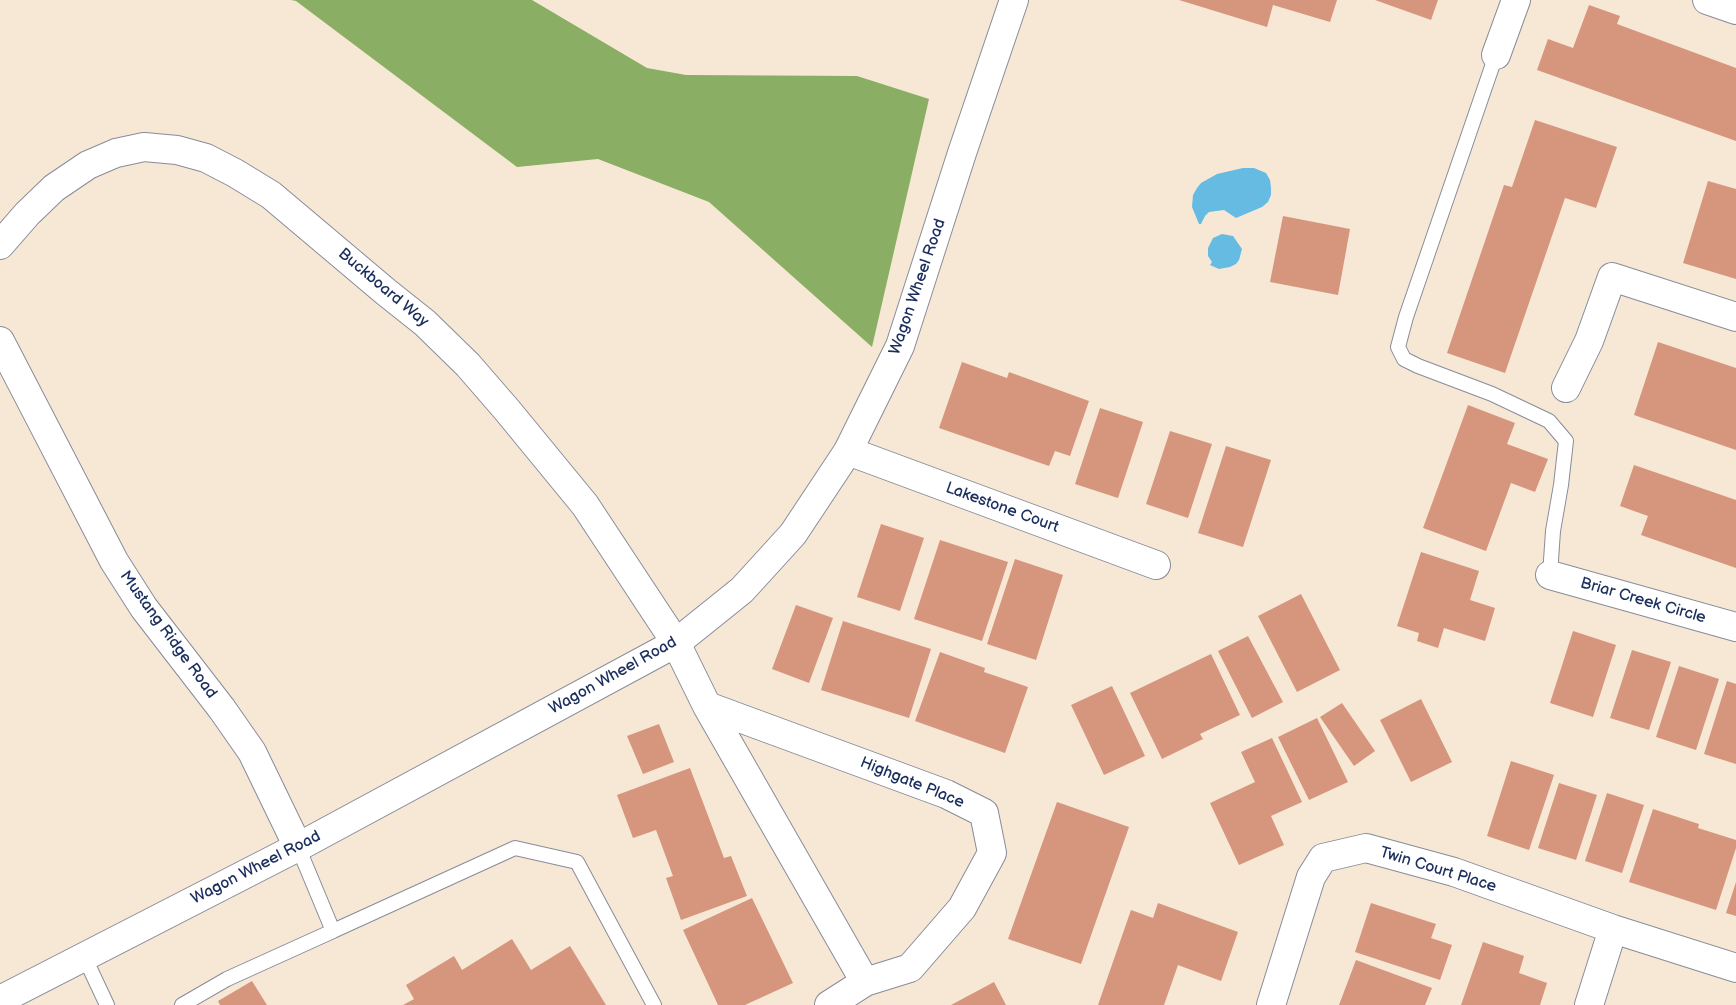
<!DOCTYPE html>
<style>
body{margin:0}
canvas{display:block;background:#f6e8d5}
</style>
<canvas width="1736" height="1005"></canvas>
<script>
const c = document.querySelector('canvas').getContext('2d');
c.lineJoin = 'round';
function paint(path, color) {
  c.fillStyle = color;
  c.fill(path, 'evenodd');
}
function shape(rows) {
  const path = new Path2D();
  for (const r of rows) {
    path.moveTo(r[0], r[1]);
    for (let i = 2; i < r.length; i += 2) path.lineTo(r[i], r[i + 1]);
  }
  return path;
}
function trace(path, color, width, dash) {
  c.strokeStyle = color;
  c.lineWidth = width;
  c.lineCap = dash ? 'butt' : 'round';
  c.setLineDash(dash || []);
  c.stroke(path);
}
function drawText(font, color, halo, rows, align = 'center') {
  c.font = font + ' "Balsamiq Sans",sans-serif';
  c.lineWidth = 4.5;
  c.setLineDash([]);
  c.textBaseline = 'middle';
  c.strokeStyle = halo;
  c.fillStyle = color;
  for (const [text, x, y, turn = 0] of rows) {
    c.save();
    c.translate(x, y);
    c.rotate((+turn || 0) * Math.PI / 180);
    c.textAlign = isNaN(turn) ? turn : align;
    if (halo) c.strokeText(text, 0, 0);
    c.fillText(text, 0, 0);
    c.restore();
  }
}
const forest = shape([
 [291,0,532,0,647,68,686,75,857,76,929,99,872,347,709,202,598,159,517,167,296,1]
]);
const water = shape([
 [1243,168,1254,168,1266,173,1270,180,1271,188,1271,195,1268,202,1262,207,1236,218,1224,210,1209,212,1205,216,1201,224,1199,224,1192,207,1193,195,1197,188,1201,183,1217,174],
 [1222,234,1233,236,1242,249,1239,260,1236,264,1230,267,1219,269,1210,265,1212,262,1208,256,1208,248,1213,238]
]);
const building = shape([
 [1179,0,1337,0,1330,22,1273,5,1267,27],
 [1375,0,1438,0,1431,20],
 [1589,5,1620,16,1617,24,1736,68,1736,141,1537,70,1548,39,1573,48],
 [1535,120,1617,147,1596,208,1565,198,1505,373,1447,353,1504,185,1512,187],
 [1708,181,1736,189,1736,279,1683,263],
 [1283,216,1350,229,1338,295,1270,282],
 [1658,342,1736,368,1736,450,1634,415],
 [962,362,1007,378,1009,372,1089,401,1070,456,1055,451,1049,466,939,428],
 [1468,405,1515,423,1507,444,1548,459,1535,492,1511,483,1486,551,1423,528],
 [1100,408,1143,422,1118,498,1075,484],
 [1170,431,1212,444,1188,518,1146,504],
 [1226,446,1271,460,1243,547,1198,533],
 [1634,465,1736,500,1736,568,1641,535,1648,516,1620,506],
 [881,524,924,538,900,611,857,597],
 [940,540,1008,562,982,641,914,619],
 [1421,552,1479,571,1470,600,1495,608,1485,641,1444,628,1438,648,1417,641,1419,633,1397,626],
 [1015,559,1063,575,1036,660,987,644],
 [1301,594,1340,670,1297,692,1258,616],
 [796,605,833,618,809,683,772,669],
 [843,621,931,649,909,718,821,690],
 [1573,631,1616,645,1593,717,1550,703],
 [1248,636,1283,702,1252,718,1218,651],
 [1632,650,1671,662,1649,730,1610,718],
 [940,652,985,668,984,672,1028,687,1005,753,915,721],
 [1211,654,1240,715,1200,734,1203,739,1162,759,1130,693],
 [1679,666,1719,679,1696,750,1656,737],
 [1727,681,1736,684,1736,764,1704,754],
 [1112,686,1145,756,1104,775,1071,705],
 [1421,699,1452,762,1411,782,1380,720],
 [1342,703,1375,751,1354,766,1320,717],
 [1317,718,1348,782,1309,800,1278,737],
 [659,724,674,762,643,774,627,736],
 [1272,738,1302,802,1271,816,1284,845,1239,865,1210,803,1255,782,1241,752],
 [1511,761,1554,775,1529,850,1487,836],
 [690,768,724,858,731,856,747,896,681,920,666,878,673,876,656,830,633,838,617,795],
 [1559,783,1597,795,1576,860,1538,848],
 [1607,793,1644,805,1622,873,1585,861],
 [1057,802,1129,827,1081,964,1008,939],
 [1653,809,1699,824,1698,828,1736,840,1736,848,1716,910,1629,882],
 [1736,882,1736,916,1726,913],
 [752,898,793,983,745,1005,718,1005,683,930],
 [1158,903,1238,932,1221,981,1178,965,1164,1005,1098,1005,1131,910,1153,918],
 [1371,903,1436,924,1431,938,1452,945,1440,980,1355,952],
 [512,939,531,970,570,946,606,1005,403,1005,414,999,406,985,454,956,462,970],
 [1483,942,1524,956,1519,973,1547,983,1540,1005,1461,1005],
 [1356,960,1432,988,1425,1005,1339,1005],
 [252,981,267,1005,220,1005,218,1001],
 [994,982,1006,1005,951,1005]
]);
const lane = shape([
 [1496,55,1406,317,1398,347,1404,359,1418,366,1492,394,1549,421,1566,441,1561,485,1553,531,1550,575],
 [298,847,333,931,515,848,577,862,654,1005],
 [84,956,107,1005],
 [182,1005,227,979,333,931]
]);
const street = shape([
 [1707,0,1736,10],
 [1496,55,1516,0],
 [0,245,27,214,54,188,88,165,116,153,144,147,177,150,206,158,235,173,271,195,386,292,425,323,468,365,507,410,585,505,676,643,707,706,865,982],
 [0,341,114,561,144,608,222,709,252,752,298,847],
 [1566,388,1589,341,1612,277,1736,317],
 [848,451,1156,565],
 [1550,575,1736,627],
 [707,706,946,794,984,813,992,853,962,908,910,968,865,982,829,1005],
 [1271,1005,1311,877,1323,858,1366,848,1454,872,1613,929,1736,968],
 [1589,1005,1613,929]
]);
const secondary = shape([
 [0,1000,298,847,676,643,742,590,793,534,848,451,900,346,962,153,1014,0]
]);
const streetNames = [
 ["Wagon Wheel Road",918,287,-71],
 ["Buckboard Way",383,288,40],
 ["Lakestone Court",1002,508,20],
 ["Briar Creek Circle",1643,601,16],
 ["Mustang Ridge Road",168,635,54],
 ["Wagon Wheel Road",613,676,-29],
 ["Highgate Place",912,783,22],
 ["Wagon Wheel Road",256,868,-27],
 ["Twin Court Place",1438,870,17]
];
paint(forest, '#8aae63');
paint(water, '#66bbe2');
paint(building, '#d6957d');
trace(lane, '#888c9a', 16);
trace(street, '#888c9a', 30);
trace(secondary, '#888c9a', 30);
trace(lane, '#fff', 14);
trace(street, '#fff', 28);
trace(secondary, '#fff', 28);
drawText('16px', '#1b2f5e', '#fff', streetNames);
</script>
